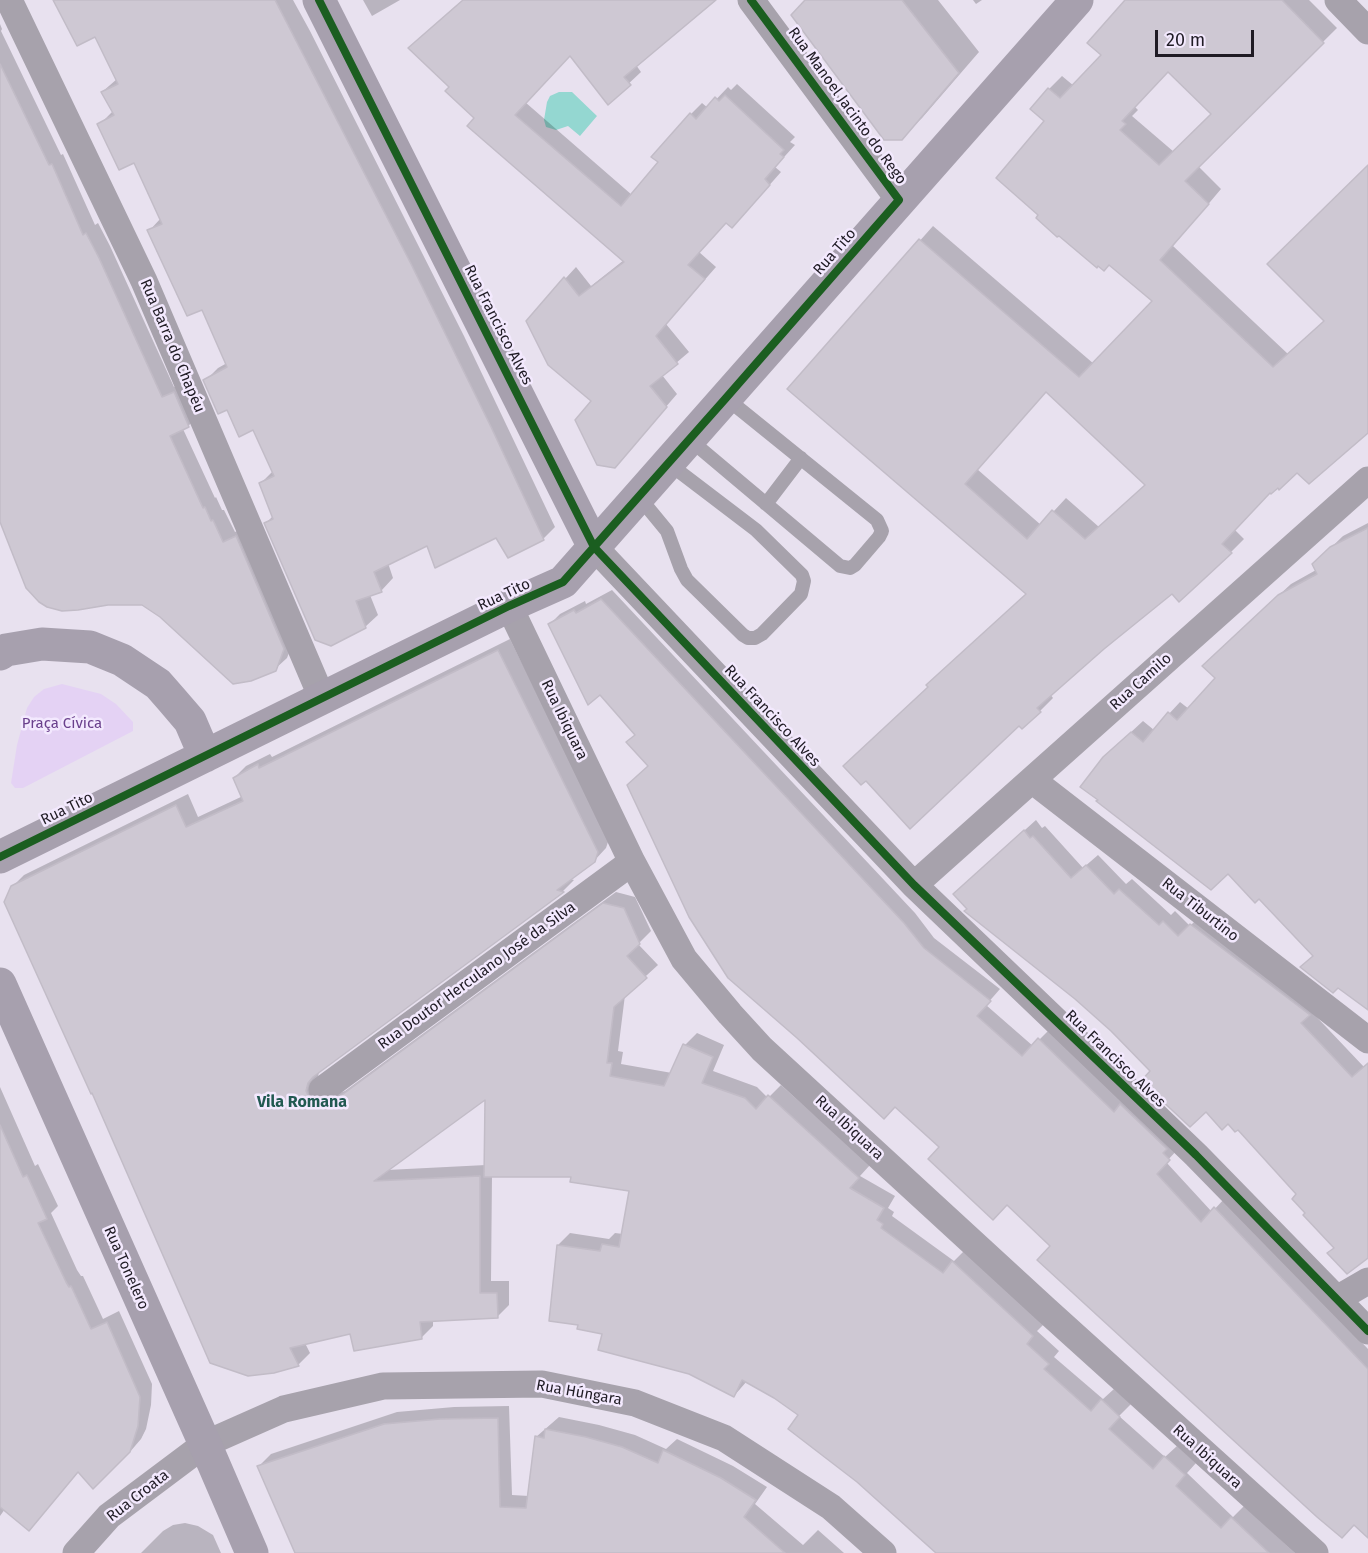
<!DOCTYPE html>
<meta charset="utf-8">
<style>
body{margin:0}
#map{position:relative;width:1368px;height:1553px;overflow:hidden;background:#e8e1ef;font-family:"Fira Sans",sans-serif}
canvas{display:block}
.scale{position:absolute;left:1155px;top:30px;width:99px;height:27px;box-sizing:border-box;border:3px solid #1f1b24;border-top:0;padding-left:8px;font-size:18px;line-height:21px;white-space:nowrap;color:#1f1b24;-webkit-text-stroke:4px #f3e9fe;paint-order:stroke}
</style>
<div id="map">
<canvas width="1368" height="1553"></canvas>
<div class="scale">20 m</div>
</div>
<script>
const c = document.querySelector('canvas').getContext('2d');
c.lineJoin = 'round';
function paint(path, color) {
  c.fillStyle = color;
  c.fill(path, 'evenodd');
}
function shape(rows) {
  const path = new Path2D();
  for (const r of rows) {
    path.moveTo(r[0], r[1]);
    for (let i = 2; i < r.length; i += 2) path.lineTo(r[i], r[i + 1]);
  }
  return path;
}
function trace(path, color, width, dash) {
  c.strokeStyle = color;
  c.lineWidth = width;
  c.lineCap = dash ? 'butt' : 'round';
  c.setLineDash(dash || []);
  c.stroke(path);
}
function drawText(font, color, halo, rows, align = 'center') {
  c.font = font + ' "Fira Sans",sans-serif';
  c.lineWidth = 5;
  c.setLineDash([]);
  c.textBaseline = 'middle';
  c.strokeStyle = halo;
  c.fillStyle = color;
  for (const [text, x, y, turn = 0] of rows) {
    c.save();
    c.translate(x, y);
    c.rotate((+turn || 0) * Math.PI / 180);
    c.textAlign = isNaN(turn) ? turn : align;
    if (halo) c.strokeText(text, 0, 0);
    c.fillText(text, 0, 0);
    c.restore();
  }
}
const green = shape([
 [62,684,101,694,116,704,133,722,133,731,23,788,15,788,11,783,17,745,27,708,34,697,44,689]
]);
const water = shape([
 [559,92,572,92,597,116,580,136,568,126,556,130,546,127,544,120,547,102,550,96]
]);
const shadow = shape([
 [55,0,293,0,310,31,464,336,555,527,543,539,497,536,427,544,388,563,393,578,381,591,370,595,378,615,365,627,266,523,273,516,260,484,273,471,254,428,228,408,205,381,218,368,227,363,203,308,149,231,161,218,135,161,99,125,113,111,102,92,117,79,96,35],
 [363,0,400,0,372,16],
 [464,0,711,0,636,65,641,72,609,102,571,54,525,102,632,195,660,162,691,114,702,103,708,108,728,87,731,90,737,84,795,137,790,142,795,145,775,167,781,172,743,215,726,221,699,252,716,267,666,324,689,352,662,375,677,394,615,466,593,400,565,279,576,267,591,286,624,260,476,118,451,87],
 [807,0,938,0,979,52,922,118,901,138],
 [973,0,982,0,976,4],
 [1126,0,1309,0,1337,28,1198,166,1221,189,1173,246,1288,354,1325,321,1368,167,1368,431,1296,471,1271,492,1235,530,1244,539,1231,552,1172,592,1103,648,1050,694,1053,698,1040,711,930,687,1027,594,789,388,933,226,1094,364,1154,300,1046,121,1049,89,1062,76,1074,86,1103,55],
 [1168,70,1213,114,1174,152,1132,116,1138,110,1134,106],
 [1046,391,1146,484,1099,527,1066,498,1041,525,977,469],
 [0,24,2,29,1,31,61,155,63,154,95,225,98,223,110,246,174,387,186,382,200,415,188,426,183,429,215,498,216,497,222,510,224,510,235,532,247,526,295,637,287,658,275,669,161,616,0,507],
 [1368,523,1368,1009,1338,986,1302,967,1314,955,1116,746,1143,721,1154,730,1180,702,1189,709,1217,677,1215,654,1291,584,1316,570,1313,565,1343,536],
 [612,590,915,913,934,938,1000,989,986,1005,1033,1046,1050,1029,1179,1148,1166,1162,1212,1212,1225,1198,1368,1349,1368,1536,1007,1203,895,1106,636,734,550,624,560,614,585,601,586,604],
 [510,639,609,839,606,848,594,861,570,879,574,880,563,891,319,1071,318,1078,336,1094,345,1091,616,892,635,897,651,931,638,944,658,965,625,995,618,1051,623,1052,621,1064,672,1073,685,1045,697,1033,724,1045,713,1071,757,1087,768,1098,781,1085,870,1165,860,1176,895,1196,888,1208,894,1212,892,1216,954,1261,965,1250,1044,1324,1037,1331,1059,1351,1054,1357,1103,1399,1114,1389,1131,1404,1119,1416,1165,1457,1177,1446,1196,1463,1187,1473,1233,1517,1244,1506,1295,1553,941,1553,800,1414,747,1381,734,1396,603,1332,558,1245,570,1233,609,1239,615,1233,623,1234,631,1190,573,1176,492,1175,491,1281,509,1281,509,1305,497,1317,433,1320,433,1326,421,1338,351,1333,305,1343,310,1353,298,1365,12,887,24,875,188,794,198,817,243,796,234,778,246,766,270,754,272,757],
 [487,1097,486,1165,387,1170],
 [1036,820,1042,828,1045,826,1083,868,1098,855,1126,884,1132,879,1171,915,1175,911,1190,926,1202,914,1311,1011,1364,1067,1368,1063,1368,1256,1335,1247,1307,1213,1298,1194,1238,1128,1206,1110,1152,1071,1112,1029,969,909,966,883],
 [0,1087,35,1166,38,1164,58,1206,51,1213,77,1270,81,1276,83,1276,103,1319,119,1311,152,1384,151,1405,146,1429,141,1439,129,1453,79,1471,29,1529,5,1509,0,1516],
 [509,1406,512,1495,529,1496,536,1437,559,1417,599,1425,635,1435,666,1449,677,1439,733,1466,767,1487,755,1504,803,1545,818,1530,844,1553,297,1553,259,1466,271,1454,397,1412,454,1407],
 [185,1523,198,1526,213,1535,221,1553,141,1553,163,1531,173,1525]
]);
const building = shape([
 [53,0,275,0,411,264,491,427,544,540,508,558,496,538,435,568,427,546,374,572,382,592,356,601,366,628,331,646,315,640,264,523,273,519,259,483,274,476,253,430,239,437,227,410,218,414,203,380,227,367,202,310,187,316,147,230,162,224,134,163,119,170,97,124,114,115,101,92,118,84,95,37,77,46,53,0],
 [463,0,716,0,624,77,631,85,608,105,570,56,515,115,621,206,658,162,651,157,690,113,696,119,715,97,719,101,725,95,784,150,780,154,784,157,765,179,770,185,732,228,726,223,688,265,705,279,656,336,678,364,650,386,667,407,615,468,597,465,575,420,591,401,548,365,526,321,564,277,579,296,624,262,467,126,474,118,445,91,449,87,408,48,463,0],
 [805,0,902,0,959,73,902,140,884,140,791,15,805,0],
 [1125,0,1282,0,1324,43,1185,181,1209,204,1160,260,1273,367,1324,321,1267,264,1368,165,1368,433,1309,484,1297,473,1279,490,1278,488,1271,494,1270,493,1222,544,1232,553,1204,579,1179,602,1172,594,1104,649,1037,708,1041,712,1022,729,1019,726,910,829,866,781,861,785,843,766,928,687,926,685,1026,594,787,389,919,239,1079,377,1152,301,1109,265,1104,271,1098,266,1097,268,1059,236,1057,237,1036,218,1038,215,996,178,1044,121,1030,109,1048,88,1060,98,1101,55,1087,43,1125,0],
 [1168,72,1211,114,1159,165,1120,130,1126,124,1122,121,1168,72],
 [1046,392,1145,485,1085,539,1052,510,1027,539,965,484,1046,392],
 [0,64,49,165,52,164,83,235,86,233,99,258,162,397,174,392,189,427,170,436,203,508,205,507,211,521,213,520,223,542,236,536,284,649,276,671,251,681,233,684,160,617,142,605,108,605,78,610,62,611,47,607,39,602,26,588,0,522,0,64],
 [1368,528,1368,1010,1338,988,1333,993,1300,967,1313,956,1259,899,1255,903,1228,874,1211,890,1096,801,1098,800,1080,787,1103,757,1131,732,1143,742,1168,712,1177,720,1215,678,1202,666,1278,595,1317,574,1312,564,1330,547,1368,528],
 [601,599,904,923,924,948,991,1001,977,1016,1022,1056,1038,1038,1114,1112,1120,1104,1167,1149,1163,1153,1170,1160,1157,1174,1201,1222,1214,1207,1368,1369,1368,1538,1354,1525,1342,1538,1317,1517,1037,1260,1050,1246,1007,1205,993,1220,928,1159,939,1147,895,1107,884,1119,797,1038,728,978,689,917,627,785,648,766,626,742,635,735,600,695,588,705,548,624,574,610,576,613,601,599],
 [498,650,598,852,595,862,557,890,564,892,313,1077,308,1083,306,1091,310,1100,315,1104,323,1106,331,1103,603,903,624,908,640,944,627,956,647,978,614,1007,607,1063,612,1063,610,1076,664,1086,683,1044,713,1057,702,1083,745,1098,756,1109,768,1095,859,1178,850,1188,884,1208,877,1220,883,1224,881,1228,943,1273,952,1261,1033,1336,1027,1344,1049,1364,1044,1369,1091,1411,1101,1399,1120,1417,1109,1429,1153,1469,1164,1456,1185,1475,1176,1486,1221,1528,1231,1517,1269,1553,936,1553,857,1482,788,1429,798,1415,774,1398,742,1380,734,1397,689,1374,598,1350,602,1334,577,1329,578,1325,549,1321,557,1245,600,1251,602,1244,619,1247,629,1191,570,1182,571,1177,484,1177,485,1100,374,1181,480,1176,480,1293,497,1293,498,1318,420,1322,422,1339,354,1351,350,1334,290,1348,299,1366,274,1373,248,1376,210,1363,92,1093,91,1094,4,902,11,886,176,805,186,827,243,801,233,778,258,764,259,768,498,650],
 [1024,830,1030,838,1033,836,1071,878,1086,865,1114,894,1119,889,1159,925,1163,921,1178,936,1190,924,1310,1015,1301,1023,1352,1077,1368,1063,1368,1258,1347,1274,1327,1253,1334,1248,1303,1215,1305,1213,1292,1199,1296,1194,1238,1130,1235,1132,1228,1124,1222,1130,1206,1112,1190,1127,1141,1081,1150,1071,1111,1031,1075,999,964,911,967,909,953,894,1024,830],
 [0,1125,23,1177,27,1175,47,1219,38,1223,66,1282,69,1287,71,1286,91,1329,107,1322,140,1397,138,1426,130,1452,93,1489,78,1472,29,1531,0,1507,0,1125],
 [498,1418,500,1507,526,1508,535,1436,544,1438,545,1429,586,1437,622,1447,658,1463,663,1450,721,1478,756,1500,744,1517,785,1553,295,1553,257,1466,384,1424,440,1419,498,1418]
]);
const lane = shape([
 [689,439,840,566,850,568,855,565,879,537,882,531,877,520,726,398],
 [639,497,667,531,681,569,687,580,743,635,748,638,755,638,762,634,801,594,804,581,802,575,756,530,668,463],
 [766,504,801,458]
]);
const street = shape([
 [9,0,144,281,322,698],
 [751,0,899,200],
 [1338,0,1368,31],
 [594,547,914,885,1196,1155,1368,1331],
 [509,606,632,862,684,959,730,1014,762,1049,1045,1309,1315,1553],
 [1032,780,1368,1040],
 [914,885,1368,480],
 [322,1090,632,862],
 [1337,1299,1368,1281],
 [76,1553,109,1516,205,1444,284,1409,383,1386,542,1384,635,1403,724,1438,831,1507,883,1553]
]);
const secondary = shape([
 [319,0,594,547],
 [0,654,6,650,42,644,90,647,122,660,158,684,172,700,190,721,205,756],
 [0,857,509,606,563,582,1077,0],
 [0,984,205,1444,252,1553]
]);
const cycleway = shape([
 [319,0,594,547,914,885,1196,1155,1368,1331],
 [0,857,509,606,563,582,726,398,899,200,751,0]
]);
const streetNames = [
 ["Rua Manoel Jacinto do Rego",847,106,54],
 ["Rua Tito",835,252,-49],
 ["Rua Francisco Alves",498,325,63],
 ["Rua Barra do Chapéu",172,346,67],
 ["Rua Tito",504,595,-25],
 ["Rua Camilo",1141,682,-42],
 ["Rua Francisco Alves",772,716,47],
 ["Rua Ibiquara",564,720,64],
 ["Rua Tito",67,809,-26],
 ["Rua Tiburtino",1200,910,38],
 ["Rua Doutor Herculano José da Silva",477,976,-36],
 ["Rua Francisco Alves",1115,1059,44],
 ["Rua Ibiquara",849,1128,43],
 ["Rua Tonelero",126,1268,66],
 ["Rua Húngara",579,1393,10],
 ["Rua Ibiquara",1207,1457,42],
 ["Rua Croata",138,1496,-38]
];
const parkNames = [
 ["Praça Cívica",62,724]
];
const neighbourhoodNames = [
 ["Vila Romana",302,1103]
];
paint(green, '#e4d2f4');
paint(water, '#94d7d1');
paint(shadow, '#0003');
paint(building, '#cec8d3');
trace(building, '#c2bcc7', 1.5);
trace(lane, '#a7a2ac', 14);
trace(street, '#a7a2ac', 27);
trace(secondary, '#a7a0ae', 33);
trace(cycleway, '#1b5e20', 8);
drawText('15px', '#1f1b24', '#f3e9fe', streetNames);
drawText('15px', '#6a408c', '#f3e9fe', parkNames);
drawText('bold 16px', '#215951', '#f3e9fe', neighbourhoodNames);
</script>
